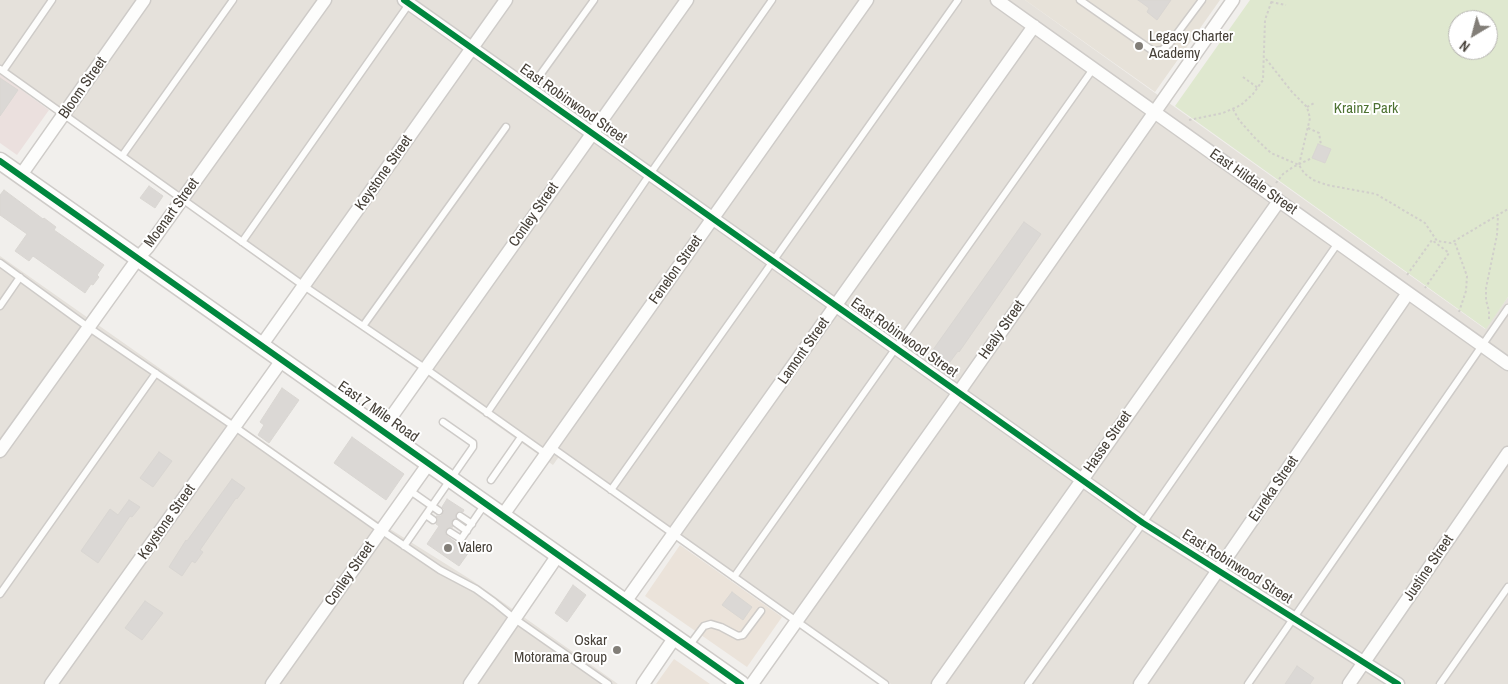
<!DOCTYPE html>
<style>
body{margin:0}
#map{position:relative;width:1508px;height:684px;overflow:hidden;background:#f1efec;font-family:"Archivo Narrow",sans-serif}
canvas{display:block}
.north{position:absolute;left:1448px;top:10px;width:50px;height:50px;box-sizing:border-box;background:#fff;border:1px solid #b5b3b0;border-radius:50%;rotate:217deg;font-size:14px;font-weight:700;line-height:20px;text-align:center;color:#474139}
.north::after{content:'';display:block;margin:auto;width:18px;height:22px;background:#827e78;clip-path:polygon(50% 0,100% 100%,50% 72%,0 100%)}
</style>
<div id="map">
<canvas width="1508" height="684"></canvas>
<div class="north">N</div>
</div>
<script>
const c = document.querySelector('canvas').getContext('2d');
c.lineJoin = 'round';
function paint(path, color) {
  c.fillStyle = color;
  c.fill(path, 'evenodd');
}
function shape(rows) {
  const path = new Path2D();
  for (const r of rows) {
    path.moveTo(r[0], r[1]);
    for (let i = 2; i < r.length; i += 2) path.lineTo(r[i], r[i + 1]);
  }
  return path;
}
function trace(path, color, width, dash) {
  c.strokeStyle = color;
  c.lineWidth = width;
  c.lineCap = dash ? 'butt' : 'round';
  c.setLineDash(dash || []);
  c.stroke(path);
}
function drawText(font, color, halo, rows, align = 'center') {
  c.font = font + ' "Archivo Narrow",sans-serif';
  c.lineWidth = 4;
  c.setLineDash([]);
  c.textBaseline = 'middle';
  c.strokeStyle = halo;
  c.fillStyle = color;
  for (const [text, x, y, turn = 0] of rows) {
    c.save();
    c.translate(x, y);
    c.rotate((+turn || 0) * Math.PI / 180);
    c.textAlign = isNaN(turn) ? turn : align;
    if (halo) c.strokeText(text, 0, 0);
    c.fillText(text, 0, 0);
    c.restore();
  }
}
const residential = shape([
 [0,0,1025,0,1485,329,1508,297,1508,684,891,684,563,451,553,465,0,74],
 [0,256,374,519,473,581,618,684,0,684]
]);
const commercial = shape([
 [680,545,782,617,747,667,645,596],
 [674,659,710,684,656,684]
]);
const education = shape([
 [1025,0,1220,0,1155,92]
]);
const medical = shape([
 [0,74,49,110,17,155,0,143]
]);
const green = shape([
 [1250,0,1508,0,1508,297,1486,329,1175,106],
 [1458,20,1488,20,1488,50,1458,50]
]);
const building = shape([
 [1138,0,1171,0,1157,20,1147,12,1149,8,1138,0],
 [0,78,18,90,0,116,0,78],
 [1318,144,1331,149,1325,163,1312,158,1318,144],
 [149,186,163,196,155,208,140,198,149,186],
 [4,190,43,219,44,218,56,227,54,230,104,265,97,275,99,277,93,285,91,284,85,293,33,256,29,261,15,251,27,234,0,215,0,195,4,190],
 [1024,222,1041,234,959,352,958,351,947,366,930,354,1024,222],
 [282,388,299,400,269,443,258,435,264,425,260,422,282,388],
 [352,437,404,474,386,500,334,463,352,437],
 [159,452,172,461,153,487,140,478,159,452],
 [232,479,245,488,237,499,236,498,200,550,203,552,195,563,192,561,182,576,169,567,186,540,187,541,232,479],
 [447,499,464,510,463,512,460,511,456,513,456,518,451,522,453,527,447,528,445,531,447,536,469,552,459,566,427,544,439,526,436,524,438,520,436,516,441,516,443,513,444,509,442,507,447,499],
 [129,500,140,507,132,517,130,516,98,563,81,551,110,509,118,515,129,500],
 [573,585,586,595,567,622,555,613,573,585],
 [732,592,752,607,743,620,722,605,732,592],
 [145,601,163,613,142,640,125,628,145,601],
 [1297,666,1314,678,1310,684,1285,684,1297,666]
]);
const path = shape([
 [1271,2,1286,5],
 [1266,59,1292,92,1307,107,1310,118,1299,165],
 [1243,77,1258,88],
 [1307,107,1314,103],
 [1233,109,1239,120,1255,138,1271,153,1299,165,1304,173,1313,180,1327,185,1376,194,1425,223,1437,241,1451,243,1508,209],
 [1189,120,1223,113,1241,105,1253,94,1263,80,1265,20,1272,0],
 [1308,128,1319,133,1321,145],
 [1276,183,1283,174,1293,167,1312,158],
 [1455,243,1467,276,1466,291,1459,312],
 [1407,275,1432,240,1449,253,1425,288],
 [1489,319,1489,311,1486,300,1486,288,1497,235,1498,216]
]);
const service = shape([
 [1080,0,1153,51,1162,50,1170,43,1202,0],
 [0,69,304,286,426,369,546,454],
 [3,71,52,0],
 [530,89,594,0],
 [122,156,233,0],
 [242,242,409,4],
 [0,263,88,327,235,427,381,530,440,570,476,589,494,602,515,619,608,684],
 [0,306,20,277],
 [363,326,506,127],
 [487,413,650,174,772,0],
 [551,447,885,684],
 [491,480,521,437],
 [409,490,439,511],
 [611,490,958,0],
 [426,515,433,520],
 [460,516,472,524],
 [456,523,467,531],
 [450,532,461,539,485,504],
 [404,546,473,447,473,443,443,422],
 [734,577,1093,69],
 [0,594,156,373],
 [689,646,704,626,711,624,721,627,738,636,743,635,761,611],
 [1028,684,1143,523,1338,243],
 [1248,684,1508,308],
 [1440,684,1508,587]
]);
const minor = shape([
 [404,0,1143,523,1398,684],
 [997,0,1508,364],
 [21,175,144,0],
 [261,346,506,0],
 [382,430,687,0],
 [0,451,139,257,148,247,325,0],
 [503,515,867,0],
 [625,602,1034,26],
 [51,684,282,360],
 [272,684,429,463],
 [470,684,558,555],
 [643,684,675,637],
 [752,684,959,392,1233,0],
 [938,684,1279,201],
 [1140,684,1408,293],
 [1349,684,1508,453]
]);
const tertiary = shape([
 [0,161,741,684]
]);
const cycleway = shape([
 [404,0,1143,523,1398,684],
 [0,161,741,684]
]);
const markers = [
 [1139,46,5,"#827e78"],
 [448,548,5,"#827e78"],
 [617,650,5,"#827e78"]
];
const poiNames = [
 ["Legacy Charter",1149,37],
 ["Academy",1149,54],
 ["Valero",458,548],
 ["Oskar",607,641,"right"],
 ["Motorama Group",607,658,"right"]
];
const streetNames = [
 ["Bloom Street",83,88,-55],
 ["East Robinwood Street",573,104,35],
 ["Keystone Street",384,173,-55],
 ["East Hildale Street",1253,182,35],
 ["Moenart Street",172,213,-54],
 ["Conley Street",534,215,-55],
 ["Fenelon Street",676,270,-55],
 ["Healy Street",1002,330,-55],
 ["East Robinwood Street",904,338,35],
 ["Lamont Street",804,351,-55],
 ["East 7 Mile Road",378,412,35],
 ["Hasse Street",1108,442,-55],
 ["Eureka Street",1274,489,-56],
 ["Keystone Street",167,522,-55],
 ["East Robinwood Street",1237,567,32],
 ["Justine Street",1429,568,-56],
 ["Conley Street",350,574,-55]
];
const parkNames = [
 ["Krainz Park",1366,109]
];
paint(residential, '#e5e1db');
paint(commercial, '#ebe3da');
paint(education, '#e7e2d9');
paint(medical, '#ebe0de');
paint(green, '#dfe8cf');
paint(building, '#dbd8d5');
trace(building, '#d9d6d2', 1);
trace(service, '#cecbc8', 9);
trace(minor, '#cecbc8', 15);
trace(tertiary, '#cecbc8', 19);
trace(path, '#d1cfcb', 2, [2.5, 2.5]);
trace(service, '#fdfdfc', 6);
trace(minor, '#fdfdfc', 12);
trace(tertiary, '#fdfdfc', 16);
trace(cycleway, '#00873e', 6);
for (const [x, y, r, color] of markers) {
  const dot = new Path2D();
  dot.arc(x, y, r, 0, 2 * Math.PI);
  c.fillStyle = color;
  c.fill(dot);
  trace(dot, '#fff', 2);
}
drawText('15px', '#474139', '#fff', poiNames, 'left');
drawText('15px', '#474139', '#fff', streetNames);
drawText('15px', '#4d7232', '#fff', parkNames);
</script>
